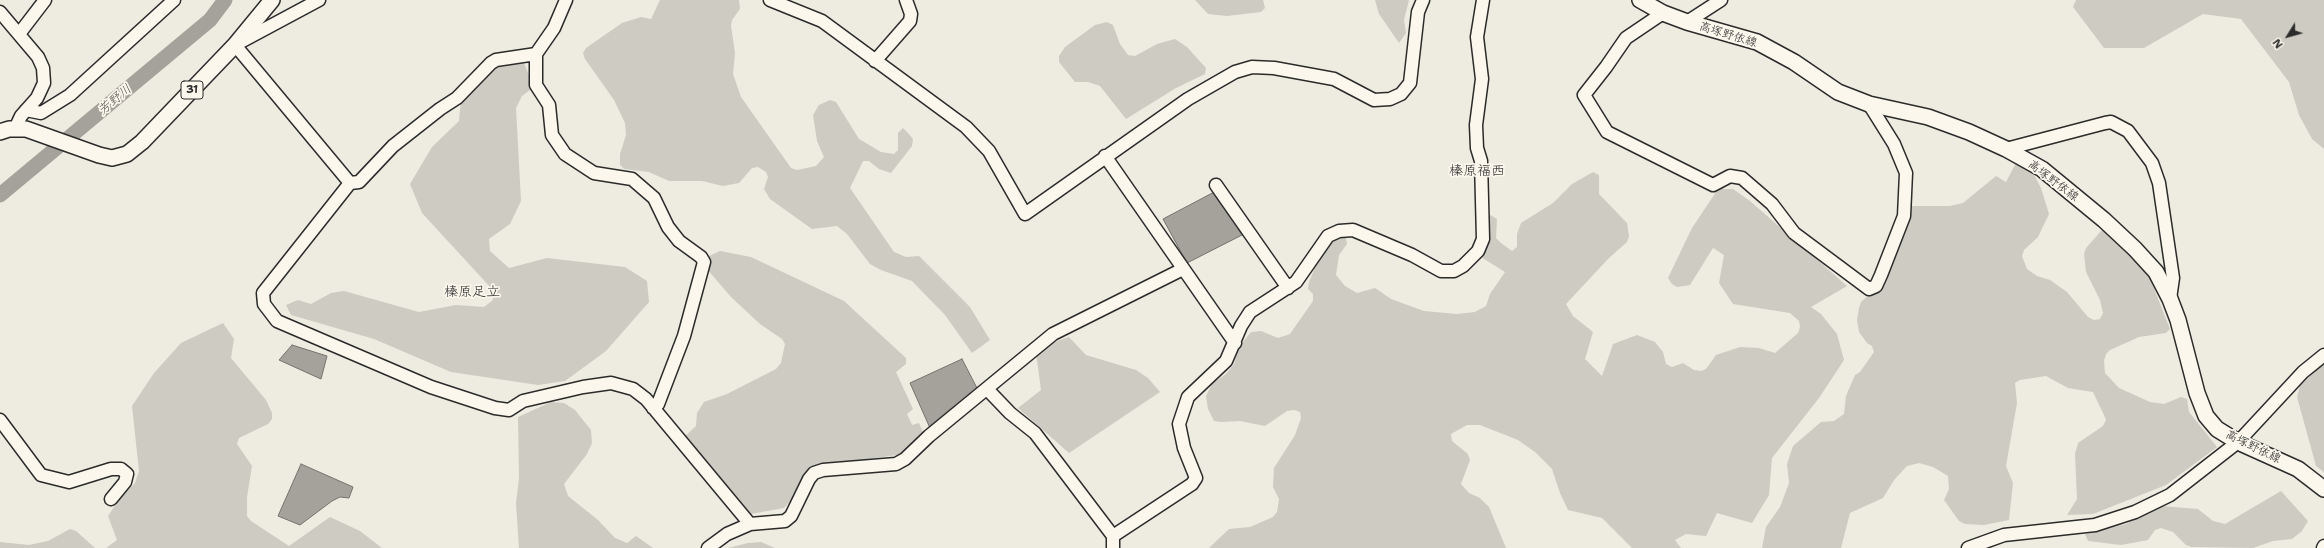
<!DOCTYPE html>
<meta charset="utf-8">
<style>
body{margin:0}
#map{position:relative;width:2324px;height:548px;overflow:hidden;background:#eeebe0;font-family:"Shantell Sans",sans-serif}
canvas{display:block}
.north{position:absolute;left:2268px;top:16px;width:40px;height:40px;-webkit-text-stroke:3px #fbf7ec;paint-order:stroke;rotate:233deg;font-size:11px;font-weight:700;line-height:16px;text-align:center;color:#2b2b2b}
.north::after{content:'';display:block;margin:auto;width:14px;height:18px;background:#2b2b2b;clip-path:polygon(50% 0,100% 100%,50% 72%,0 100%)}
</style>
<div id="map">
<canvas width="2324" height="548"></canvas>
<div class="north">N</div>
</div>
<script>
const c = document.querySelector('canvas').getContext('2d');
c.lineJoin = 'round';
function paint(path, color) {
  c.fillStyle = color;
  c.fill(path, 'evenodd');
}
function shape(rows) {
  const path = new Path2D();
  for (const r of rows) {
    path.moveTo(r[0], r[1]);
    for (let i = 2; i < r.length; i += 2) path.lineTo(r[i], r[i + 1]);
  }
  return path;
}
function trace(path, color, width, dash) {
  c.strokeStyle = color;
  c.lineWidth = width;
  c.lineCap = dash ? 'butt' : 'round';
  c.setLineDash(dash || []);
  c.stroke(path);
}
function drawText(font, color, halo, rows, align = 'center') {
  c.font = font + ' "Shantell Sans","Klee One",sans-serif';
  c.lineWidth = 3.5;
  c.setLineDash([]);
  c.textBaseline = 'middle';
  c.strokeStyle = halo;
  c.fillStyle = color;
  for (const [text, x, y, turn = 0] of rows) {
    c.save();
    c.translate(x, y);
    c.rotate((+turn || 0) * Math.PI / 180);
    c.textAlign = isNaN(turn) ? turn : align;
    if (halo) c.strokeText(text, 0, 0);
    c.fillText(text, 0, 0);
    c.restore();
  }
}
const green = shape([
 [660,0,739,0,740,9,732,20,731,26,735,53,733,74,741,97,791,168,797,170,816,166,824,157,817,141,813,115,819,105,830,100,836,102,859,139,881,152,894,154,898,150,898,133,903,128,908,133,913,139,912,146,891,173,879,169,869,161,863,161,850,188,894,252,906,257,919,256,970,307,990,340,972,353,945,315,912,281,881,270,870,264,847,234,837,226,812,229,770,199,764,189,768,177,766,172,758,167,752,168,739,183,723,186,702,181,669,181,649,172,624,169,620,165,620,154,626,135,625,123,614,100,585,59,583,53,586,48,622,23,641,17,651,19],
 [1195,0,1263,0,1265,8,1261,12,1227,16,1208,14],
 [1375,0,1409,0,1404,20,1406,33,1399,43,1379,14],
 [2076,0,2324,0,2324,149,2312,139,2299,115,2289,82,2241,19,2203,14,2144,48,2104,48,2073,7],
 [1107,22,1113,25,1120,44,1128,55,1135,56,1157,44,1175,39,1187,47,1206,68,1205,74,1176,88,1126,119,1100,86,1088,82,1075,82,1059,62,1059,56,1065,47,1095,25],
 [524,63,534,87,522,96,516,108,521,201,510,224,489,239,490,251,509,268,547,258,625,267,647,281,649,302,606,351,565,381,538,385,451,372,374,339,291,315,286,305,298,300,311,304,331,293,344,291,419,312,456,305,484,307,493,300,491,288,422,213,410,184,432,147,459,121,461,100,493,68],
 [2017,161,2032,171,2041,188,2049,214,2038,237,2024,250,2022,256,2027,269,2037,276,2050,280,2067,292,2088,317,2094,320,2100,319,2103,313,2100,300,2086,272,2084,254,2086,248,2102,230,2108,232,2147,271,2170,329,2166,333,2139,337,2110,350,2106,354,2104,361,2105,373,2119,388,2150,402,2164,404,2181,397,2187,399,2189,412,2217,447,2166,485,2093,514,2067,515,2077,499,2075,454,2078,443,2103,426,2106,420,2104,415,2093,392,2068,388,2046,376,2020,380,2015,383,2017,403,2006,466,2013,483,2009,520,1984,525,1965,524,1959,521,1944,500,1949,489,1948,476,1933,467,1919,463,1907,466,1894,480,1883,498,1850,513,1841,548,1762,548,1766,527,1780,507,1789,483,1787,464,1793,446,1821,422,1834,421,1844,414,1846,396,1855,375,1860,372,1874,352,1872,346,1867,343,1859,332,1857,320,1859,308,1861,302,1874,290,1910,206,1950,206,1963,203,1996,176,2006,182],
 [1593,172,1599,175,1599,194,1627,223,1629,236,1627,242,1608,259,1566,304,1573,316,1593,332,1585,359,1602,376,1613,344,1637,335,1655,342,1663,352,1666,364,1672,367,1683,363,1694,370,1701,371,1706,369,1716,355,1740,347,1759,348,1775,353,1798,333,1800,327,1799,321,1790,313,1733,304,1719,283,1724,255,1713,248,1690,285,1677,287,1672,284,1668,278,1692,228,1716,192,1721,189,1733,189,1750,201,1847,286,1811,307,1821,314,1837,334,1844,360,1819,398,1772,458,1769,495,1752,523,1717,513,1706,536,1686,534,1675,540,1681,548,1632,548,1602,518,1568,510,1560,493,1552,469,1535,452,1518,440,1480,425,1467,425,1451,434,1452,441,1468,454,1470,460,1461,484,1469,493,1480,498,1489,507,1506,548,1209,548,1229,529,1250,527,1273,517,1277,512,1279,499,1273,487,1274,468,1295,435,1301,418,1300,412,1294,410,1287,411,1265,426,1240,421,1221,422,1214,421,1208,409,1206,396,1212,384,1226,374,1234,364,1239,347,1251,332,1261,331,1278,338,1290,334,1313,301,1313,294,1308,289,1309,282,1316,265,1330,244,1340,237,1346,238,1347,244,1339,255,1336,275,1345,286,1357,293,1375,288,1391,299,1424,311,1457,314,1475,312,1486,306,1490,294,1505,272,1481,257,1487,213,1497,219,1496,238,1501,243,1512,251,1517,247,1517,234,1521,223,1553,203,1572,184],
 [720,251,751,257,844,301,906,358,906,364,896,372,913,409,907,414,912,425,919,423,923,432,904,454,825,465,818,469,784,508,751,514,682,439,696,426,697,413,704,402,727,394,776,369,781,363,785,344,782,339,760,324,731,297,706,268,709,256],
 [223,323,234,339,231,358,266,400,272,413,272,419,268,424,239,438,237,444,252,466,247,497,247,516,251,521,289,546,330,517,360,531,382,548,106,548,117,540,108,516,118,501,135,483,139,471,132,406,154,373,181,343],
 [1069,337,1086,355,1136,370,1148,378,1160,392,1069,453,1018,408,1041,390,1036,353,1046,345],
 [2324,362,2324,472,2316,466,2297,397,2300,386],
 [551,402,564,403,575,410,591,430,592,443,587,454,564,484,568,496,598,520,615,538,627,543,636,536,653,548,519,548,516,503,519,478,518,417],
 [2281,491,2308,521,2302,531,2292,539,2273,541,2253,548,2191,547,2186,545,2173,532,2161,528,2155,530,2148,540,2121,545,2088,541,2085,534,2126,524,2161,506,2198,509,2213,521,2225,524],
 [70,529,76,531,95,548,0,548,0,542,29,545,48,541],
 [761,542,775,548,728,548,748,543]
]);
const water = shape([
 [1218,190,1242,235,1187,263,1163,219,1218,190],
 [292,345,327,356,321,379,279,360,292,345],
 [962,359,977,388,930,428,910,383,962,359],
 [301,464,353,487,349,498,340,497,332,501,300,525,278,516,301,464]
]);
const river = shape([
 [0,195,210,20,225,0]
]);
const minor = shape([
 [319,0,235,45,350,183],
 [566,0,554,28,536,54,536,85,549,105,552,135,565,154,594,173,632,179,654,198,668,227,679,241,701,257,704,262,684,336,658,404,653,408],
 [770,0,822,21,966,127,989,151,1025,214,1188,99,1235,72,1252,67,1274,68,1334,79,1374,100,1390,99,1401,94,1410,83,1418,12,1423,0],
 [0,12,38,57,43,68,44,83,37,98,21,116,15,129],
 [1663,13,1626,38,1606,67,1584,95,1607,132,1713,185,1730,176,1742,178,1772,204,1794,233,1869,289,1876,286,1881,275,1904,216,1906,173,1894,144,1869,104],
 [1687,22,1721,0],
 [19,34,45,0],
 [536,54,496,60,491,63,457,98,440,109,393,146,359,182,350,183,263,293,264,304,277,321,431,387,495,408,509,410,523,401,583,387,611,383,633,389,646,399,750,524],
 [875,61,910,21,911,14,906,0],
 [26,110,41,113,70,95,174,0],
 [2006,149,2105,123,2111,122,2128,131,2152,163,2159,183,2173,278,2170,299],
 [1105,156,1235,343],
 [1216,185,1288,288],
 [987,389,1010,413,1035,433,1113,536,1113,548],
 [0,420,41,475,69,482,111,469,121,469,127,474,125,482,111,499],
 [1113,536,1192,484,1196,478,1184,448,1179,424,1188,397,1226,361,1241,326,1250,312,1296,282,1328,236,1339,231,1353,230,1412,255,1441,271,1454,271,1463,266,1478,251,1483,239,1481,161,1477,148,1476,125,1482,79,1477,37,1483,0],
 [708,548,727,534,750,524,785,521,791,516,809,479,814,473,823,470,896,464,905,459,929,436,1053,334,1183,269],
 [1968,548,2004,535,2095,525,2135,512,2170,495,2238,442,2303,372,2324,355],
 [2323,548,2324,546]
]);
const major = shape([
 [1640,0,1663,13,1687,22,1757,42,1794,62,1838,92,1869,104,1928,117,1969,132,2006,149,2042,169,2104,220,2135,249,2156,272,2170,299,2178,320,2197,393,2206,416,2217,429,2238,442,2298,469,2324,489],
 [0,132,9,129,26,129,99,155,112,158,127,154,142,142,235,45,272,0]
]);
const shields = [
 [192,90,22]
];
const shieldNames = [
 ["31",192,90]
];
const streetNames = [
 ["高塚野依線",1728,35,17],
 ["高塚野依線",2053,181,37],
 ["高塚野依線",2253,447,26]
];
const waterNames = [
 ["芳野川",115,100,-40]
];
const quarterNames = [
 ["榛原福西",1477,171],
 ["榛原足立",472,292]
];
paint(green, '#cecbc2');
paint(water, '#a4a29a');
trace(water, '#74726e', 1);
trace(river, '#a4a29a', 15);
trace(minor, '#2b2b2b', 15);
trace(major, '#2b2b2b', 18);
trace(minor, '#fbf7ec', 12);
trace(major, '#fbf7ec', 15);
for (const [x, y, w] of shields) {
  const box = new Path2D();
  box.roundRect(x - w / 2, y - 9, w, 18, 3);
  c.fillStyle = '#fbf7ec';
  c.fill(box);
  trace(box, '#2b2b2b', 1);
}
drawText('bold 11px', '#2b2b2b', null, shieldNames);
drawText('12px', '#2b2b2b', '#fbf7ec', streetNames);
drawText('italic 13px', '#555552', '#fbf7ec', waterNames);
drawText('14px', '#2b2b2b', '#fbf7ec', quarterNames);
</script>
